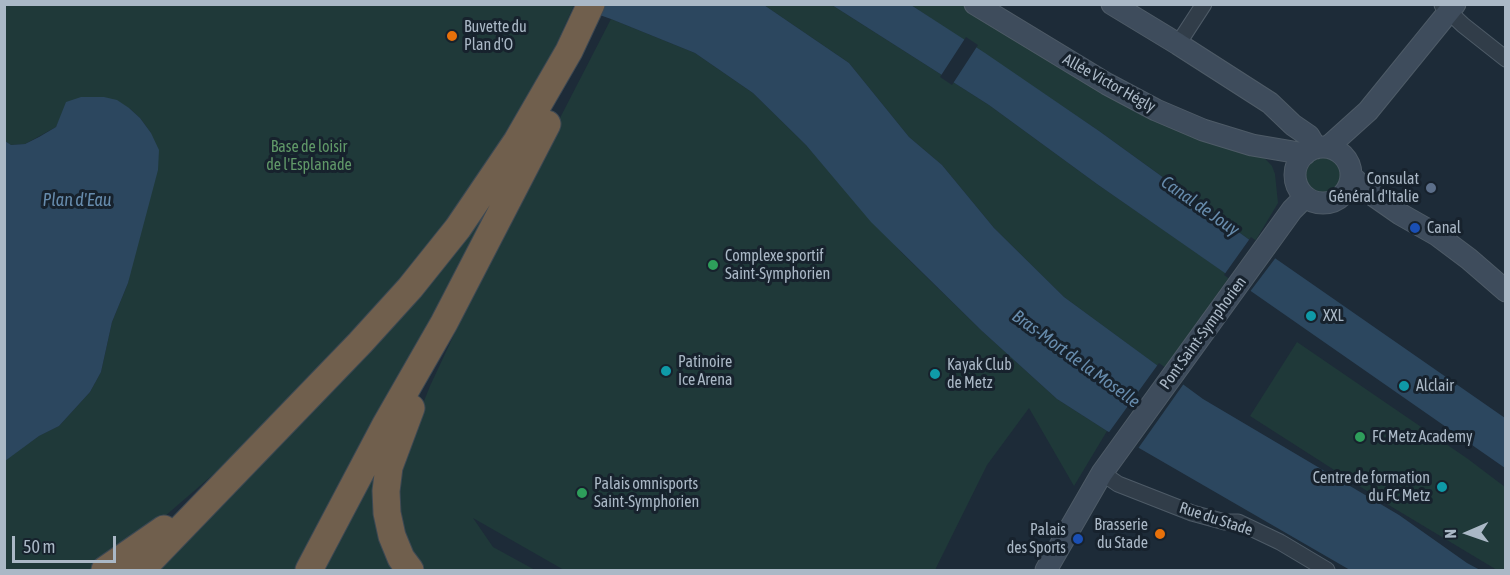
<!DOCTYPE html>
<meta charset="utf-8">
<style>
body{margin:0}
#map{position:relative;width:1510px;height:575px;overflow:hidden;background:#1d2b38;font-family:"Asap Condensed",sans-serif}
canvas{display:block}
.frame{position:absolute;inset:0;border:6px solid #aab8c6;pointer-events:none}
.north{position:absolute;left:1438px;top:503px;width:60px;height:60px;-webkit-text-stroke:4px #17222d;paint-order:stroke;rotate:268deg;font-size:16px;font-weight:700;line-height:24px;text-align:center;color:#aab8c6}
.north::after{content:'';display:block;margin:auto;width:21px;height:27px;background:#aab8c6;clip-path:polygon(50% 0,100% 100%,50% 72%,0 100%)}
.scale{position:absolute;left:12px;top:536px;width:104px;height:27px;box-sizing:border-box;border:3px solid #aab8c6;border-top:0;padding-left:8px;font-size:18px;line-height:21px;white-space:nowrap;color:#aab8c6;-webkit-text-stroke:4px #17222d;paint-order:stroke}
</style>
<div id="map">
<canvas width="1510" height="575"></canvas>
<div class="frame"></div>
<div class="north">N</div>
<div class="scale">50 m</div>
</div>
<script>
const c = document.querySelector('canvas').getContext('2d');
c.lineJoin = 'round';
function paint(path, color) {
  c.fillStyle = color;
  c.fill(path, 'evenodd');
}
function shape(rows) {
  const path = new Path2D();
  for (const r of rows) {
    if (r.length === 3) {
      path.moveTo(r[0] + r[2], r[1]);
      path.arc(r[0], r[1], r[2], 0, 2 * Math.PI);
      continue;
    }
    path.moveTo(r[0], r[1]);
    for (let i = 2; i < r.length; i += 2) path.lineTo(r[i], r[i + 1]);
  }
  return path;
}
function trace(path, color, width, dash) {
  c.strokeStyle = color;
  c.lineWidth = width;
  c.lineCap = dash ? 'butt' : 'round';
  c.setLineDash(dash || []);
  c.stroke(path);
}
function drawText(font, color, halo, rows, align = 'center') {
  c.font = font + ' "Asap Condensed",sans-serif';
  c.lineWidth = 6;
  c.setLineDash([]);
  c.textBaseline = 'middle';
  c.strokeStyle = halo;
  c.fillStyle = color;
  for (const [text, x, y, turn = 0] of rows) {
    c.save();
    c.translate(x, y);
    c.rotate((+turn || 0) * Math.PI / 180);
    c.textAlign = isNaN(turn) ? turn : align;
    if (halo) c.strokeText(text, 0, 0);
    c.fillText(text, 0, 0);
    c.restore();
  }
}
const green = shape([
 [571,4,574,5,540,81,496,155,404,280,245,447,150,529,94,570,5,570,4,461,39,436,59,426,90,392,101,372,112,322,128,283,151,133,140,118,129,108,63,113,56,127,25,144,11,145,5,141,5,5],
 [764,5,832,5,989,105,1097,184,1230,276,1163,370,1064,297,994,228,942,165,909,137,849,63],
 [911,5,976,5,1156,110,1252,145,1272,166,1275,174,1278,203,1254,243,1099,131],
 [611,19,695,53,753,93,806,145,902,253,982,331,1057,399,1107,431,1074,486,1029,408,987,465,935,570,564,570,473,518,493,547,535,570,318,570,399,420,412,431,430,386,510,215],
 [1323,175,17],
 [498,192,302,570,149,570],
 [1297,342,1468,459,1505,487,1505,570,1497,570,1392,507,1250,416]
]);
const water = shape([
 [571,5,764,5,849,63,909,137,942,165,994,228,1064,297,1203,399,1399,515,1467,563,1480,570,1350,570,1139,448,1107,431,1057,399,982,331,871,222,806,145,753,93,695,53,611,19],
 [832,5,911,5,985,53,1099,131,1269,254,1505,418,1505,468,1097,184,989,105],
 [81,97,104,97,117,100,129,108,140,118,151,133,159,150,158,170,128,283,112,322,101,372,90,392,59,426,39,436,5,461,5,141,11,145,25,144,39,137,56,127,66,102]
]);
const pier = shape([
 [966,37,978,45,952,85,940,77],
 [1251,237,1277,256,1249,293,1224,275],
 [1159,363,1185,382,1137,450,1107,435]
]);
const street = shape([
 [1442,5,1463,25,1506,59],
 [1178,44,1204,4],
 [1102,473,1118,484,1192,513,1225,522,1238,522,1280,542,1327,570]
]);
const secondary = shape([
 [975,4,1107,84,1156,110,1203,130,1252,145,1305,154],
 [1112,4,1178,44,1270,103,1293,125,1309,136,1316,148],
 [1328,147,1368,111,1455,4],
 [1323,175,28],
 [1351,176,1367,191,1400,214,1437,235,1469,259,1506,291],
 [1046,570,1102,473,1292,210,1305,197]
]);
const highway = shape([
 [105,570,164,529],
 [141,570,360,343,410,288,458,228,517,141,569,51,591,4],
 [309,570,385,426,444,323,547,124],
 [410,570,401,558,392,536,387,513,386,491,389,467,411,408]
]);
const markers = [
 [452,36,6,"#e8710a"],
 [1431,188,6,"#5c6f8a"],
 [1415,228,6,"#1a4fb4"],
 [713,265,6,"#2e9e5b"],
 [1311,316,6,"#0f9aa8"],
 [666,371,6,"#0f9aa8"],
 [935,374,6,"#0f9aa8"],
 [1404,386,6,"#0f9aa8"],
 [1360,437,6,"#2e9e5b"],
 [1442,487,6,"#0f9aa8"],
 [582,493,6,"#2e9e5b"],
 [1160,534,6,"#e8710a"],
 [1078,539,6,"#1a4fb4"]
];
const poiNames = [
 ["Buvette du",464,27],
 ["Plan d'O",464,45],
 ["Consulat",1419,179,"right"],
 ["Général d'Italie",1419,197,"right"],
 ["Canal",1427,228],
 ["Complexe sportif",725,256],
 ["Saint-Symphorien",725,274],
 ["XXL",1323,316],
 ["Patinoire",678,362],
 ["Ice Arena",678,380],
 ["Kayak Club",947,365],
 ["de Metz",947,383],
 ["Alclair",1416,386],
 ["FC Metz Academy",1372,437],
 ["Centre de formation",1430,478,"right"],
 ["du FC Metz",1430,496,"right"],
 ["Palais omnisports",594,484],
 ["Saint-Symphorien",594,502],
 ["Brasserie",1148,525,"right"],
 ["du Stade",1148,543,"right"],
 ["Palais",1066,530,"right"],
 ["des Sports",1066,548,"right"]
];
const streetNames = [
 ["Allée Victor Hégly",1109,83,29],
 ["Pont Saint-Symphorien",1203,333,-54],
 ["Rue du Stade",1216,519,18]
];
const parkNames = [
 ["Base de loisir",309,147],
 ["de l'Esplanade",309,165]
];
const waterNames = [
 ["Plan d'Eau",77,200],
 ["Canal de Jouy",1200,206,35],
 ["Bras-Mort de la Moselle",1076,359,36]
];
paint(green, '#1f3939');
paint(water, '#2c475f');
paint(pier, '#1d2b38');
trace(street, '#4e5b67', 17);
trace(secondary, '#4e5b67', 23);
trace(highway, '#3c4853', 29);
trace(street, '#313d49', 15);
trace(secondary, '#3e4c5c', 21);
trace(highway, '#705f4d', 27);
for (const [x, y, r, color] of markers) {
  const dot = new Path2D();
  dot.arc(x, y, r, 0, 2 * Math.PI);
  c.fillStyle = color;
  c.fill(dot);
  trace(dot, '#17222d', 2);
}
drawText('16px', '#aab8c6', '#17222d', poiNames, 'left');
drawText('16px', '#aab8c6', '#17222d', streetNames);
drawText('16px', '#609868', '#17222d', parkNames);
drawText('italic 18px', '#678cad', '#17222d', waterNames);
</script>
